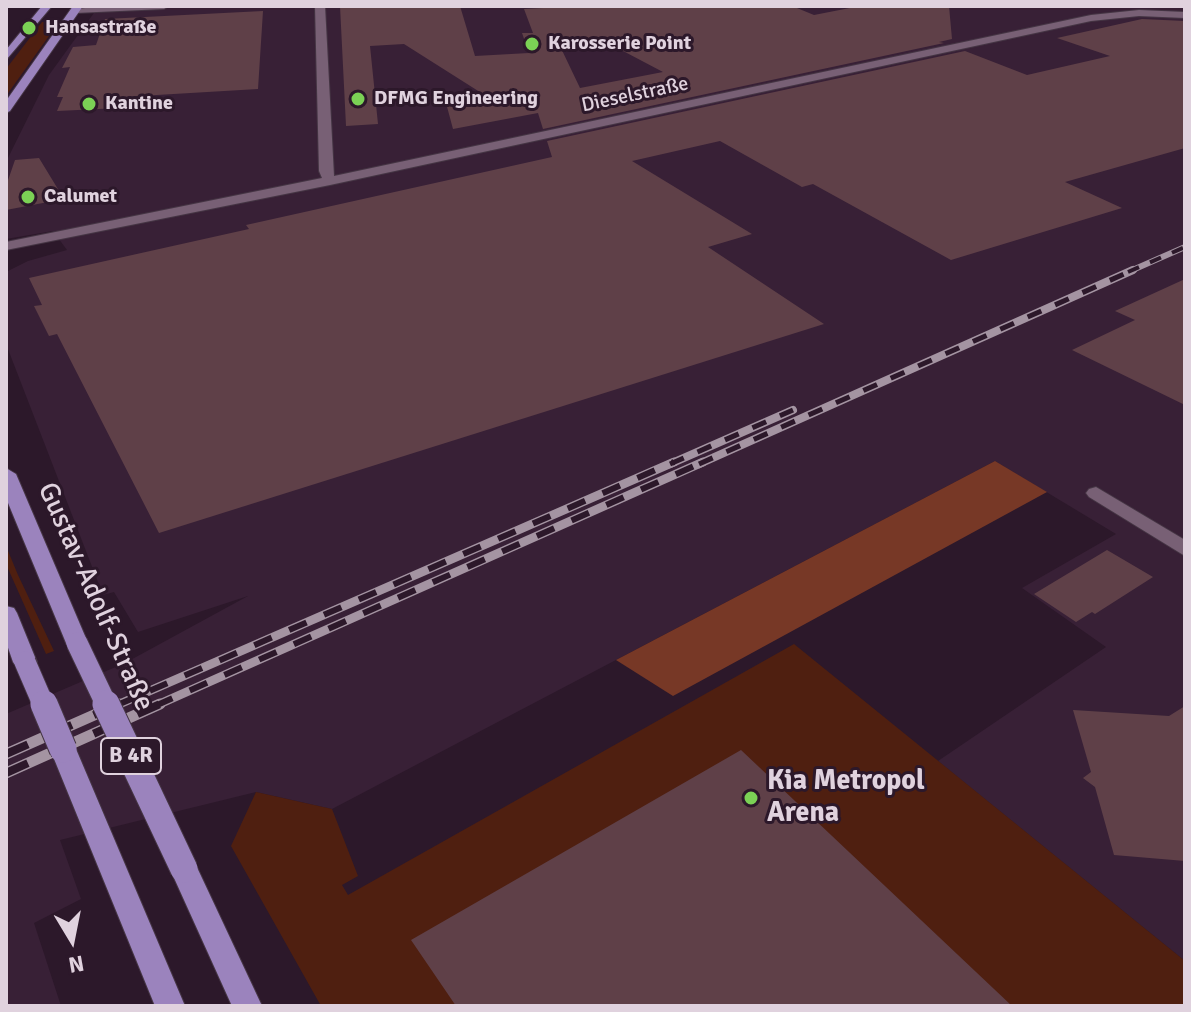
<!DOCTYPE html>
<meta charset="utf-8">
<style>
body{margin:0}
#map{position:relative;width:1191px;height:1012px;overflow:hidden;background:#2c182a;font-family:Signika,sans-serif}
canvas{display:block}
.frame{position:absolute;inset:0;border:8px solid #e0d2de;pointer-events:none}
.north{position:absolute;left:32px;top:900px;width:80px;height:80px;-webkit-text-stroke:6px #2c182a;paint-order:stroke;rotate:170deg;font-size:22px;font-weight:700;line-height:32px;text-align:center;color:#e0d2de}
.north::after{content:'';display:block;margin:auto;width:28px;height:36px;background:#e0d2de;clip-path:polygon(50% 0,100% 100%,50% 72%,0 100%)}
</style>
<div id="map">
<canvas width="1191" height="1012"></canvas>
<div class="frame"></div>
<div class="north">N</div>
</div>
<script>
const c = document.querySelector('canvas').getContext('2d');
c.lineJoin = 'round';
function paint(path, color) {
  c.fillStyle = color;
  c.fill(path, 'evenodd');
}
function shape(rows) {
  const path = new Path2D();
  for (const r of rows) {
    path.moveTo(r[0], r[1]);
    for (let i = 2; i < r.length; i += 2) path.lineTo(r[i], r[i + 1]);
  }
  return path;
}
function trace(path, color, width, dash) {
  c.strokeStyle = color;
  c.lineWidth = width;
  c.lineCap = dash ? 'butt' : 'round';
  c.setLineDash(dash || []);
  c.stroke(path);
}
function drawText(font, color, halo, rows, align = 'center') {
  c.font = font + ' Signika,sans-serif';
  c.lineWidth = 6;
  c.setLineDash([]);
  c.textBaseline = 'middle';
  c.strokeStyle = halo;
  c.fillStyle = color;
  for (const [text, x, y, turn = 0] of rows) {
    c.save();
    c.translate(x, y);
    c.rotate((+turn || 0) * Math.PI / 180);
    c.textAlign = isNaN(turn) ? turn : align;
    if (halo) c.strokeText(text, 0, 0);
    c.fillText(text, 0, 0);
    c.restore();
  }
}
const built = shape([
 [99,6,1185,6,1185,961,938,761,1106,647,1022,588,1116,534,995,461,332,809,256,792,60,840,81,899,34,923,61,1006,6,1006,6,714,125,663,248,596,138,632,114,592,103,595,6,344,6,272,28,261,67,250,53,231,6,239,6,162,49,75]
]);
const green = shape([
 [42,22,59,22,6,96,6,69],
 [6,546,18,575,54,651,46,654,6,564],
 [794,644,1185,961,1185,1006,321,1006,231,846,256,792,332,809,358,876,342,885,348,895]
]);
const forest = shape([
 [995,461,1047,492,673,696,616,660]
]);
const building = shape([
 [340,6,460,6,475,56,529,53,522,33,533,33,524,9,581,6,792,6,814,15,860,6,949,6,952,39,939,42,944,43,543,129,538,113,453,129,446,103,494,101,404,44,370,46,378,124,346,126],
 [606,42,663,72,580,88,559,44],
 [263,11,258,89,123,97,120,108,57,111,63,97,57,97,70,67,62,68,73,47,96,45,105,19],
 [1142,19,1185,21,1185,148,1065,182,1122,208,951,260,813,184,802,187,720,141,632,161,752,234,708,247,824,324,159,533,57,334,49,336,34,306,42,305,29,278,249,229,246,225,552,157,547,141,965,51,1027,75,1110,56,1057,38],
 [39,158,64,199,6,210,6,186,15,160],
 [1185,279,1185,405,1072,350,1135,320,1115,311],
 [1107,550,1153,577,1095,614,1092,612,1076,622,1034,594],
 [1185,706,1185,861,1114,855,1095,787,1083,778,1091,772,1073,710,1169,716],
 [741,750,1012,1006,456,1006,411,940]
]);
const street = shape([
 [100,6,169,6,164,9,75,13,70,10,100,6],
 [315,6,325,6,334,176,1091,15,1139,10,1185,12,1185,18,1139,16,1091,21,330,185,6,250,6,242,322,178,319,171,315,6],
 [1096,487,1185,540,1185,556,1089,497,1086,493,1089,489,1096,487]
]);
const primary = shape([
 [42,6,52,6,6,60,6,50,42,6],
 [73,6,83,6,10,111,6,113,6,101,73,6],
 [6,468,16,474,88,643,85,649,77,651,69,649,66,643,6,498,6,468],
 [6,606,14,608,17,613,37,662,33,668,25,670,17,668,13,662,6,642,6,606],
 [63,740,72,742,76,749,185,1006,155,1006,50,749,54,742,63,740],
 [184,858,194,861,262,1006,232,1006,170,869,174,861,184,858]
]);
const railFar3 = shape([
 [1128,272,1185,247]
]);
const railFar2 = shape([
 [670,464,793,410],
 [699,464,1133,270]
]);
const railFar1 = shape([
 [115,706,674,462],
 [155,706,703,462]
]);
const rail = shape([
 [6,754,119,704],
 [6,773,160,704]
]);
const primaryBridgeFar1 = shape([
 [77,643,107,706],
 [25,662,44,706]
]);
const primaryBridge = shape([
 [44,704,63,749],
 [106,704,184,869]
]);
const markers = [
 [29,28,8,"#7bd155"],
 [532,44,8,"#7bd155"],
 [358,99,8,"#7bd155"],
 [89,104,8,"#7bd155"],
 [28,197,8,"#7bd155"],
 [751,798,8,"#7bd155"]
];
const farPoinames = [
 ["Hansastraße",45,28],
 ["Karosserie Point",548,44],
 ["DFMG Engineering",374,99],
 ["Kantine",105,104],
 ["Calumet",44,197]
];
const farStreetnames = [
 ["Dieselstraße",635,95,-12]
];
const shields = [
 [131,756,60]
];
const shieldNames = [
 ["B 4R",131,756]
];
const nearStreetnames = [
 ["Gustav-Adolf-Straße",95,597,66]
];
const nearPoinames = [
 ["Kia Metropol",767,782],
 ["Arena",767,814]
];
paint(built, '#382036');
paint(green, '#4f1f10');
paint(forest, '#773826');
paint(building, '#5f4048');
trace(street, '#453544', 2);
trace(primary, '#453544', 2);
paint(street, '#786075');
paint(primary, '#9b83bd');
trace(railFar3, '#a494a2', 6);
trace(railFar2, '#a494a2', 8);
trace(railFar1, '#a494a2', 9);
trace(rail, '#a494a2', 11);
trace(railFar3, '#2c182a', 4, [12]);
trace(railFar2, '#2c182a', 5, [15]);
trace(railFar1, '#2c182a', 6, [19]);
trace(rail, '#2c182a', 8, [24]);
trace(primaryBridgeFar1, '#453544', 23, []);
trace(primaryBridge, '#453544', 29, []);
trace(primaryBridgeFar1, '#9b83bd', 21);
trace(primaryBridge, '#9b83bd', 27);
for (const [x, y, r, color] of markers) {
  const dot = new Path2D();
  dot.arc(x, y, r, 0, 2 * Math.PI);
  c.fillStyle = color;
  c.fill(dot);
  trace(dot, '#2c182a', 3);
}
drawText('bold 20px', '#e0d2de', '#2c182a', farPoinames, 'left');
drawText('20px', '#e0d2de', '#2c182a', farStreetnames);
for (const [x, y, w] of shields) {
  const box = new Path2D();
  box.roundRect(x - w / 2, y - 18, w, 36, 6);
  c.fillStyle = '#2c182a';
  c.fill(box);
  trace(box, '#e0d2de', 2);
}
drawText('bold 22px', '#e0d2de', null, shieldNames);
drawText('28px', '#e0d2de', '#2c182a', nearStreetnames);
drawText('bold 28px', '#e0d2de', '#2c182a', nearPoinames, 'left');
</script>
